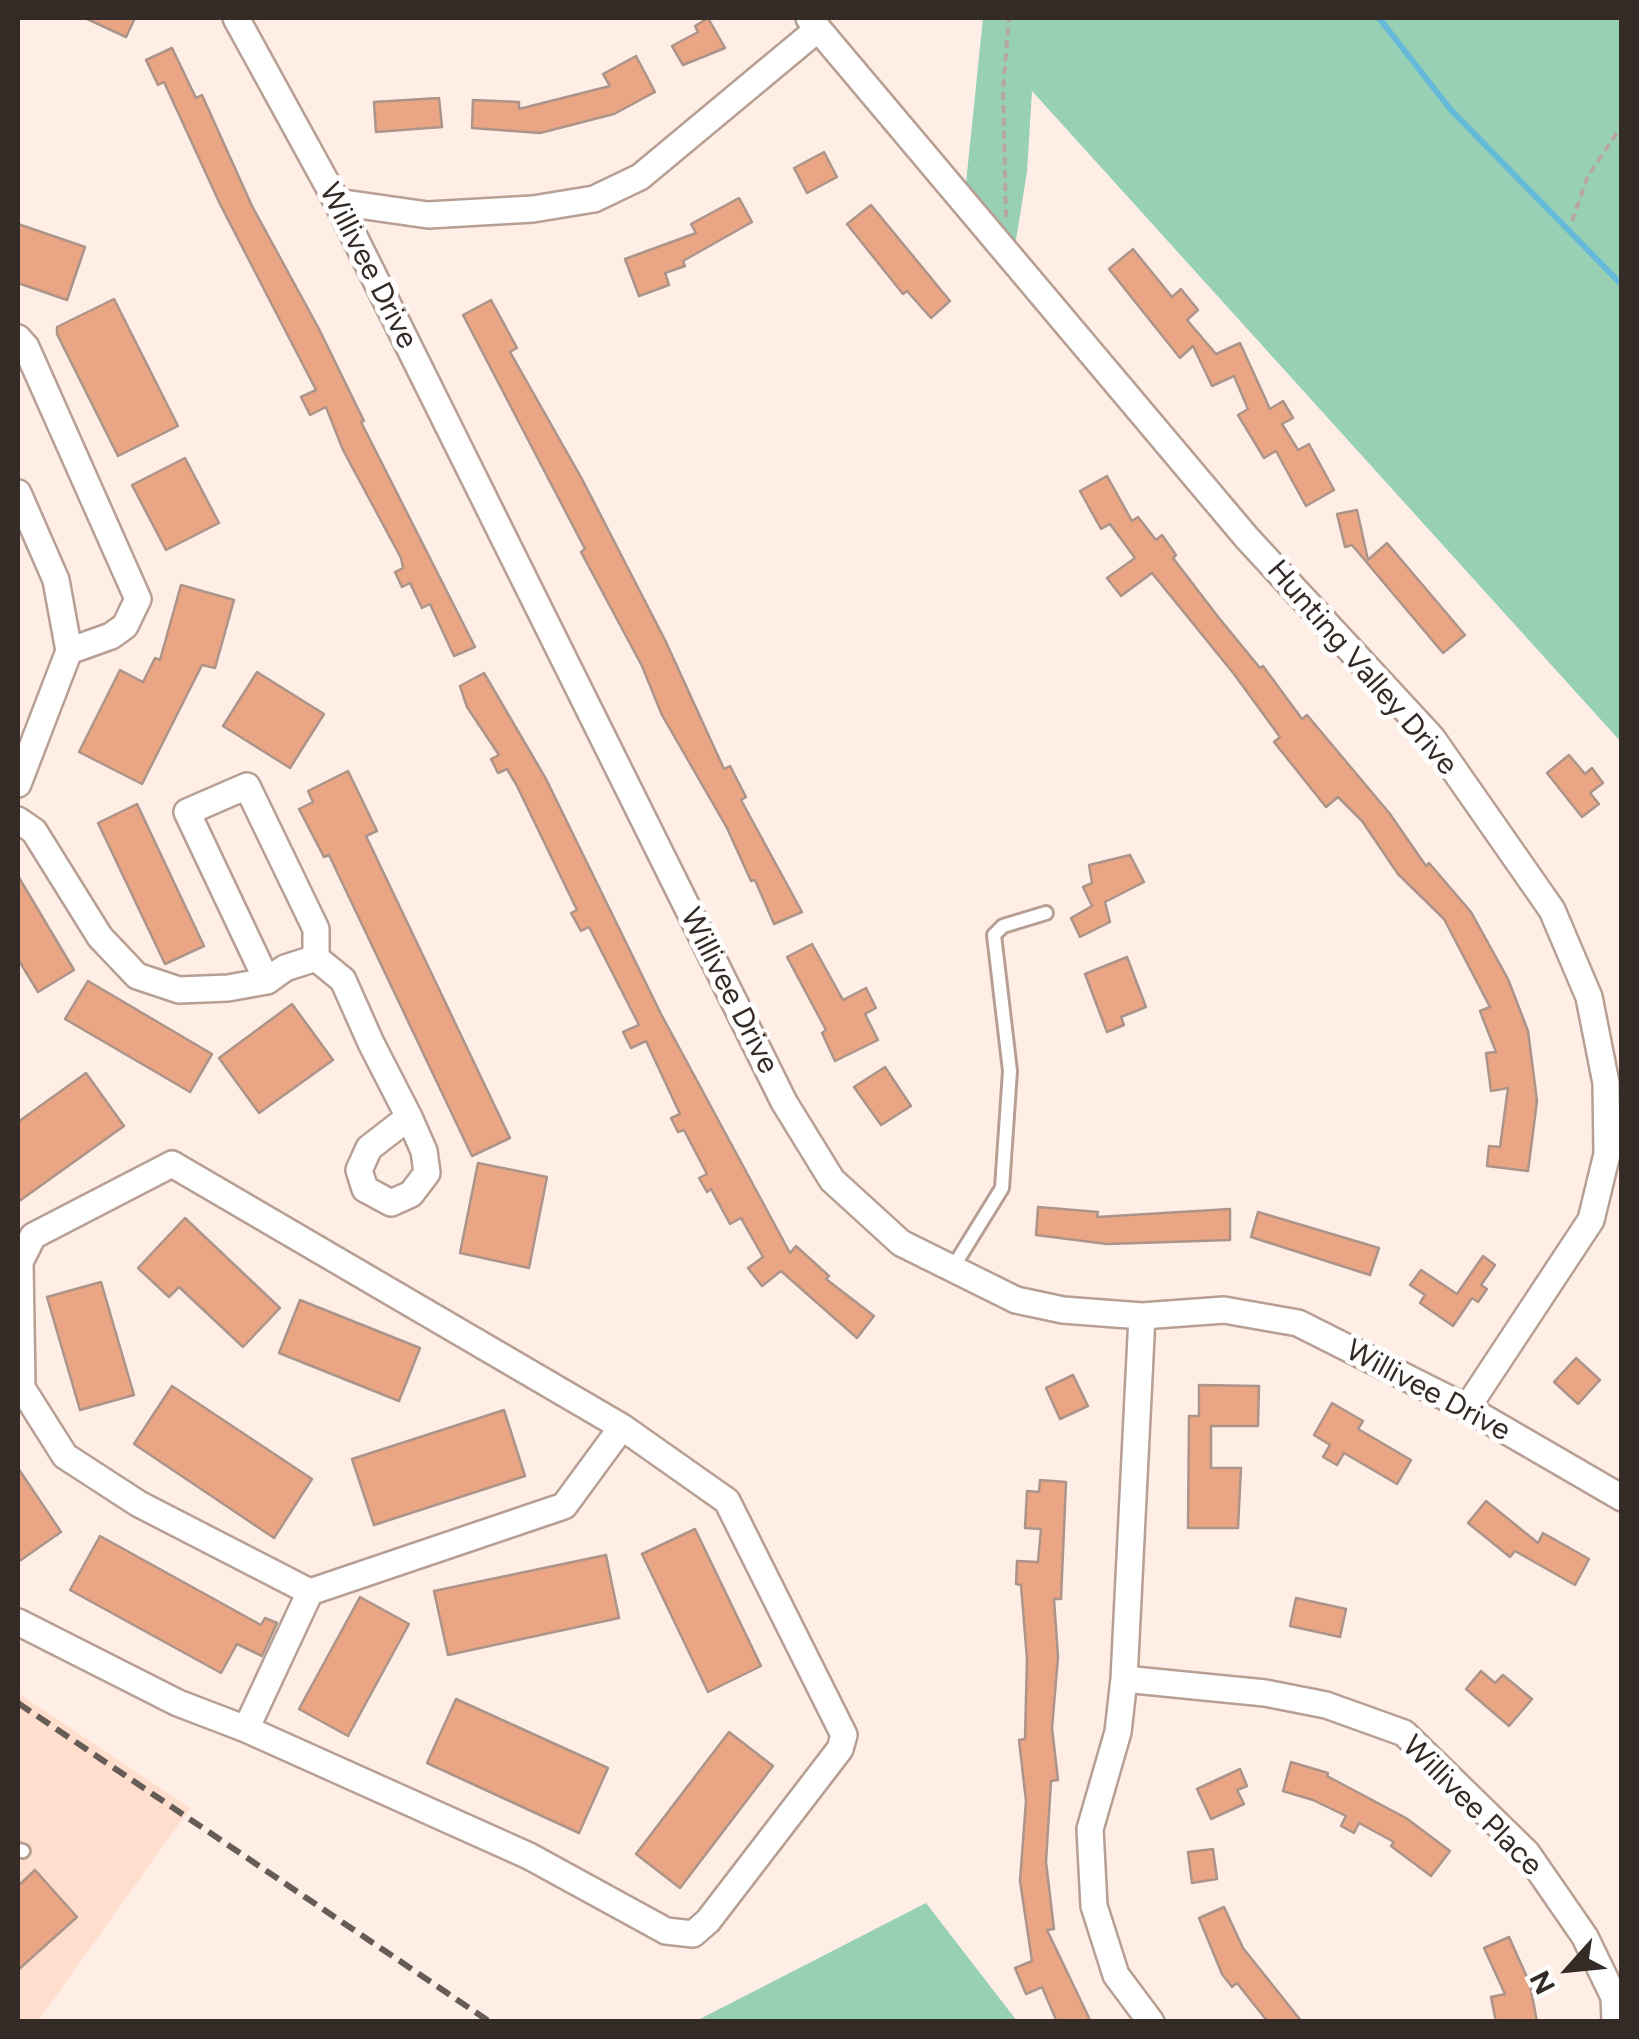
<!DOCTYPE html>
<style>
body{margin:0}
#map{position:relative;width:1639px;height:2039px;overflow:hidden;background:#feeee6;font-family:Figtree,sans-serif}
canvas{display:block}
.frame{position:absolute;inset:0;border:20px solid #342b26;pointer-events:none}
.north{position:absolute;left:1519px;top:1919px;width:100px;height:100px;-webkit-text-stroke:8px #fff;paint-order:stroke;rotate:243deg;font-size:28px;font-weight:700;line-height:40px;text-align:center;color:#342b26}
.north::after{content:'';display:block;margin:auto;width:35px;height:45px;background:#342b26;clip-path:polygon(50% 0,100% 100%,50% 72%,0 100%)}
</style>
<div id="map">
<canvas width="1639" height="2039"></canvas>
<div class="frame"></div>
<div class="north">N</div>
</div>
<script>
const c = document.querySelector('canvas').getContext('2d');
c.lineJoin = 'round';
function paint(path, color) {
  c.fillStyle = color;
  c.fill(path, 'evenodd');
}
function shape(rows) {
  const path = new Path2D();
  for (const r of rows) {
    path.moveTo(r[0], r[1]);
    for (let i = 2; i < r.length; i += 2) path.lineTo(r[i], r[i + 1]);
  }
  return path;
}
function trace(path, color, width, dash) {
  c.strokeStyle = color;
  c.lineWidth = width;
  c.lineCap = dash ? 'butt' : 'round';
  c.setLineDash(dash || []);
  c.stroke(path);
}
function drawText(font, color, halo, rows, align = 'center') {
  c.font = font + ' Figtree,sans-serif';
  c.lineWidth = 10;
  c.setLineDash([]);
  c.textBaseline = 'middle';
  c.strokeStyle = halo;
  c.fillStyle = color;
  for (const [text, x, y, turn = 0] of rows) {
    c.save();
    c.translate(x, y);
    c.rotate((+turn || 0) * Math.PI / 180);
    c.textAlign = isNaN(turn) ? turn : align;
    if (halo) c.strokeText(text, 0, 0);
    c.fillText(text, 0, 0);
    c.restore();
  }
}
const built = shape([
 [18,1693,190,1808,38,2021,18,2021]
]);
const green = shape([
 [983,18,1621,18,1621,742,1032,91,1027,172,1014,252,965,193],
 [926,1903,1017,2021,696,2021]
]);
const stream = shape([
 [1379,18,1451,110,1622,285]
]);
const building = shape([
 [85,18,135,18,126,37,85,18],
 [708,18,725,48,683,65,672,46,698,32,695,26,708,18],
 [172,48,196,98,202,95,252,206,319,329,364,421,361,422,475,647,454,656,430,604,422,608,410,583,402,587,395,572,403,568,401,558,343,450,326,407,310,415,301,397,316,390,220,204,164,82,158,85,146,60,172,48],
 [636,56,655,92,614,114,540,133,472,128,473,100,519,102,519,109,610,86,603,74,636,56],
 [439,98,442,127,376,132,374,102,439,98],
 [824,152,837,177,807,193,794,168,824,152],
 [739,198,752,222,683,261,685,266,665,273,669,285,639,296,625,259,696,233,691,224,739,198],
 [871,205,950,301,931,318,907,291,903,294,847,224,871,205],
 [18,224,85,247,67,300,18,283,18,224],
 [1133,249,1172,297,1181,289,1198,310,1187,320,1216,354,1240,343,1270,409,1283,401,1293,418,1282,424,1298,450,1309,444,1334,490,1306,506,1276,451,1264,458,1238,415,1248,409,1234,376,1212,386,1193,346,1180,358,1109,269,1133,249],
 [114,299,178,426,118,456,57,334,57,327,114,299],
 [491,300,517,348,510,352,582,479,665,640,724,769,730,766,746,797,741,800,802,912,774,924,755,880,751,881,727,828,662,715,642,666,581,552,585,549,463,315,491,300],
 [185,458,219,523,166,550,132,485,185,458],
 [1107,476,1132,521,1138,517,1156,540,1162,535,1176,555,1173,558,1219,618,1260,668,1263,666,1302,719,1307,715,1390,814,1426,866,1429,863,1471,912,1508,979,1528,1031,1537,1101,1528,1171,1487,1166,1489,1146,1500,1147,1508,1088,1491,1091,1486,1053,1496,1052,1480,1011,1490,1007,1444,919,1398,874,1362,821,1338,797,1326,807,1274,742,1280,737,1234,674,1152,573,1121,596,1107,578,1135,558,1110,524,1101,529,1080,491,1107,476],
 [1357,510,1368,560,1387,543,1465,635,1443,653,1352,545,1345,547,1337,514,1357,510],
 [181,585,234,600,215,668,202,665,142,784,79,752,120,670,143,682,155,658,160,660,181,585],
 [257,672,324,714,290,768,223,726,257,672],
 [484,673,546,779,661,1014,790,1253,796,1246,829,1276,826,1279,874,1316,857,1338,781,1271,762,1286,748,1268,763,1257,741,1218,730,1224,711,1189,707,1192,699,1178,707,1174,684,1130,678,1132,671,1118,680,1114,646,1041,631,1048,623,1032,639,1025,589,927,581,931,571,913,577,910,516,784,507,769,498,773,491,759,499,755,467,707,460,686,484,673],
 [1569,755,1585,774,1592,768,1603,783,1590,793,1599,804,1582,817,1547,773,1569,755],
 [348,771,377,831,366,836,510,1138,472,1156,329,855,324,857,299,809,313,802,308,791,348,771],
 [137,804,204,946,165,964,98,823,137,804],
 [1130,855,1144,882,1105,902,1110,922,1080,937,1071,918,1092,906,1083,887,1092,883,1089,865,1130,855],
 [18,876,74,970,38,992,18,959,18,876],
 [812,944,843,1000,866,988,876,1008,865,1014,878,1040,835,1061,822,1033,826,1030,787,957,812,944],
 [1127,957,1146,1007,1121,1017,1124,1025,1107,1032,1085,974,1127,957],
 [88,981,212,1054,190,1092,65,1019,88,981],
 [292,1004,333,1060,259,1113,219,1058,292,1004],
 [885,1067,911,1106,881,1125,854,1087,885,1067],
 [86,1073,124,1126,18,1202,18,1122,86,1073],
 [478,1163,547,1177,529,1268,460,1253,478,1163],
 [1038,1207,1098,1212,1097,1217,1230,1209,1230,1240,1107,1244,1036,1235,1038,1207],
 [1258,1212,1379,1248,1370,1275,1251,1237,1258,1212],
 [185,1218,280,1308,243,1347,179,1287,169,1297,138,1268,185,1218],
 [1483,1256,1495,1265,1481,1285,1487,1289,1478,1302,1472,1298,1453,1326,1420,1303,1425,1295,1410,1285,1421,1270,1457,1294,1483,1256],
 [101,1282,134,1395,80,1410,47,1297,101,1282],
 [300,1300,420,1348,399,1401,279,1353,300,1300],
 [1576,1358,1600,1380,1578,1404,1554,1382,1576,1358],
 [1073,1375,1088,1406,1060,1419,1046,1388,1073,1375],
 [1199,1385,1259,1386,1258,1426,1211,1426,1211,1468,1241,1468,1238,1528,1188,1528,1189,1416,1199,1416,1199,1385],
 [172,1386,312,1479,274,1538,134,1444,172,1386],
 [1332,1403,1363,1421,1358,1429,1411,1460,1397,1484,1344,1453,1337,1465,1323,1457,1330,1445,1314,1435,1332,1403],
 [504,1410,525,1476,374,1525,352,1459,504,1410],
 [18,1468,61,1532,18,1562,18,1468],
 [1040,1480,1066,1482,1061,1599,1054,1599,1058,1657,1052,1728,1058,1780,1051,1781,1046,1862,1054,1929,1047,1930,1091,2022,1057,2022,1042,1987,1026,1994,1015,1968,1032,1961,1020,1881,1026,1801,1019,1740,1025,1739,1027,1659,1021,1585,1016,1584,1017,1561,1038,1562,1041,1529,1025,1528,1027,1491,1039,1492,1040,1480],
 [1486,1501,1538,1543,1543,1533,1589,1559,1575,1585,1515,1551,1510,1557,1468,1523,1486,1501],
 [695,1529,761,1666,708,1692,642,1554,695,1529],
 [100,1536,261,1625,265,1618,277,1623,262,1656,237,1644,221,1673,70,1590,100,1536],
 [606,1555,619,1618,448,1655,434,1591,606,1555],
 [360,1597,409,1624,348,1736,299,1709,360,1597],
 [1296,1598,1346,1609,1340,1637,1290,1626,1296,1598],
 [1481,1671,1495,1683,1503,1675,1532,1699,1509,1726,1466,1689,1481,1671],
 [456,1699,608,1768,579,1833,427,1763,456,1699],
 [729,1732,773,1766,680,1888,636,1854,729,1732],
 [1291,1762,1328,1773,1327,1776,1406,1818,1450,1851,1431,1876,1391,1846,1394,1842,1359,1823,1354,1833,1341,1826,1346,1816,1313,1800,1283,1791,1291,1762],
 [1240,1769,1247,1786,1237,1790,1244,1804,1211,1819,1197,1789,1240,1769],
 [1213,1849,1217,1879,1192,1883,1188,1852,1213,1849],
 [35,1870,77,1917,18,1970,18,1886,35,1870],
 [1224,1907,1243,1948,1302,2022,1268,2022,1237,1983,1232,1987,1222,1974,1199,1918,1224,1907],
 [1509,1937,1530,1984,1537,2022,1496,2022,1491,1997,1505,1994,1484,1948,1509,1937]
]);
const path = shape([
 [1006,217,1003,91,1009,18],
 [1572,221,1588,176,1622,125]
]);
const lane = shape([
 [952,1269,1002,1188,1010,1071,994,935,1003,926,1046,913],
 [18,1850,23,1851]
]);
const street = shape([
 [236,18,337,202,784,1102,832,1180,901,1243,1016,1300,1063,1310,1142,1316,1224,1310,1298,1323,1467,1408,1622,1498],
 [809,18,1247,538,1432,738,1552,910,1589,997,1606,1083,1607,1154,1591,1220,1467,1408],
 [337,202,428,215,533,209,594,199,640,177,818,29],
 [18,338,26,347,138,599,125,626,111,636,69,651,18,784],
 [18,493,56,580,69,651],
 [18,820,34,831,100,937,137,976,179,990,228,988,267,981,285,968,316,958,343,980,371,1043,409,1117,424,1151,427,1173,411,1194,391,1203,365,1189,359,1170,369,1148,409,1117],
 [267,981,187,812,247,786,316,929,316,958],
 [310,1592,564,1506,622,1427],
 [18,1622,178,1703,246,1729,529,1856,666,1931,693,1934,708,1921,840,1749,844,1735,727,1501,622,1427,172,1164,33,1236,20,1262,22,1388,65,1456,139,1504,310,1592,246,1729],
 [1124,1679,1142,1316],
 [1151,2022,1116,1975,1094,1906,1090,1829,1118,1732,1124,1679,1265,1693,1326,1705,1404,1733,1527,1853,1585,1937,1614,1997,1615,2022]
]);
const rail = shape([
 [18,1703,490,2022]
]);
const streetNames = [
 ["Willivee Drive",368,266,63],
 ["Hunting Valley Drive",1362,668,49],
 ["Willivee Drive",729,991,63],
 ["Willivee Drive",1428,1391,28],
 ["Willivee Place",1472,1806,45]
];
paint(built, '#ffdecd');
paint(green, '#97d0b5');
trace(stream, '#65bad9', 6);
paint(building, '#eaa684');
trace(building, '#ac9489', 2.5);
trace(lane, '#b79f93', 18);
trace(street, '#b79f93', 30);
trace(path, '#b6a8a1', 4, [8, 5]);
trace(lane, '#fff', 12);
trace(street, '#fff', 25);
trace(rail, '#665c56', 6, [15, 8]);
drawText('30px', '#342b26', '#fff', streetNames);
</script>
